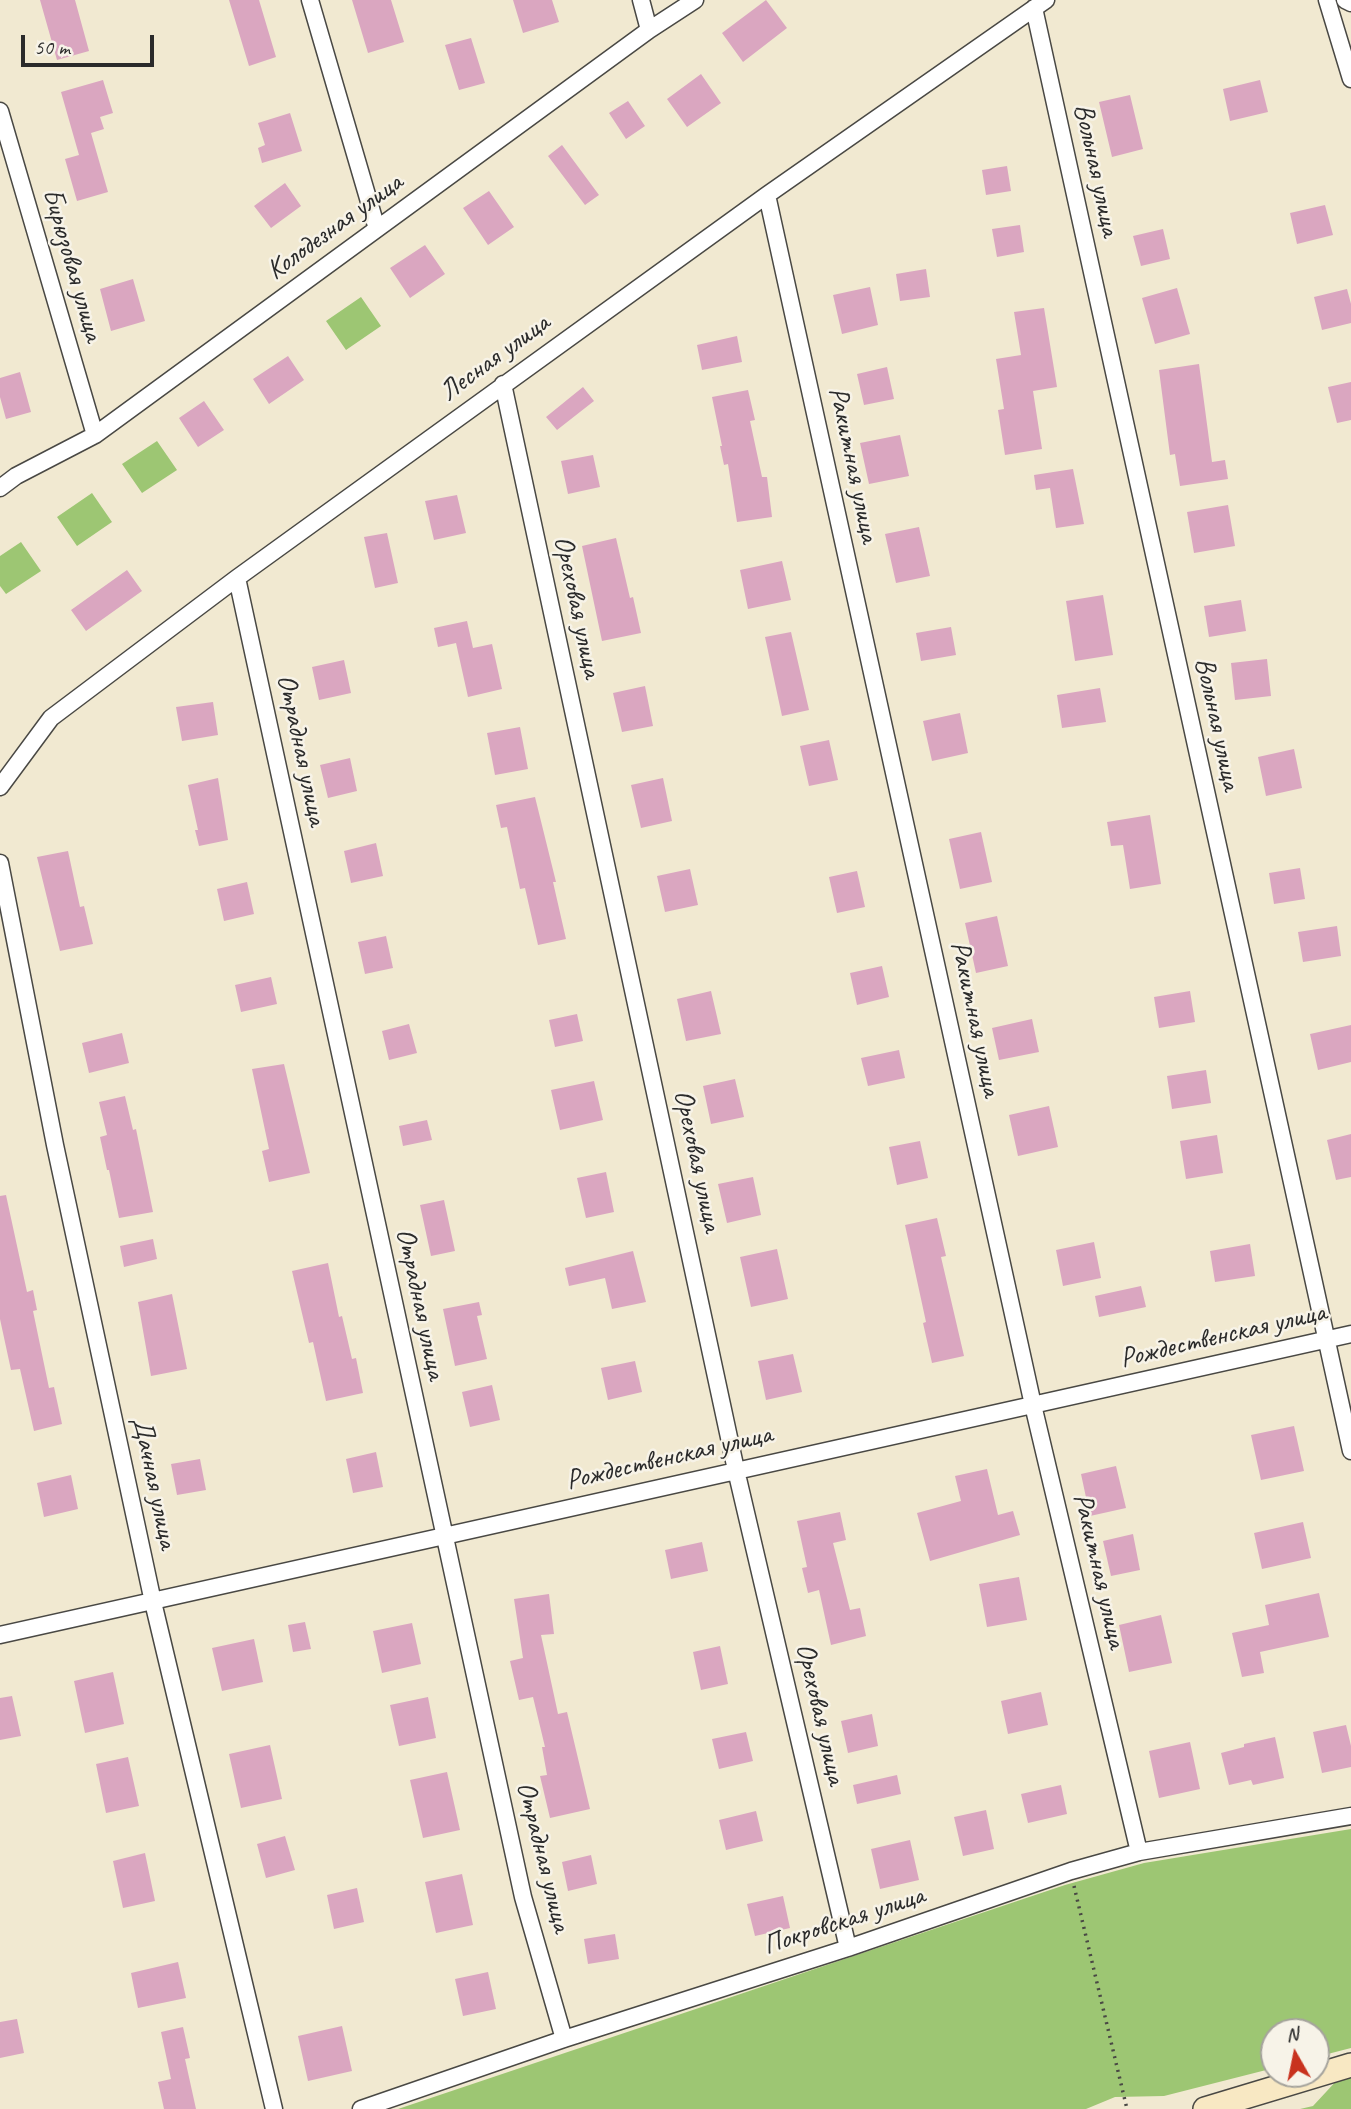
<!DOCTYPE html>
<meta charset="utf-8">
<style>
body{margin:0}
#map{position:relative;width:1351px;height:2109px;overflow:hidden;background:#f1e9d1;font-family:Caveat,sans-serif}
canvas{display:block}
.north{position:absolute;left:1260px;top:2018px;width:70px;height:70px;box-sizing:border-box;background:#f7f3e8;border:2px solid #a5a39c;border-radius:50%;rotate:351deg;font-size:19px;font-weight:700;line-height:28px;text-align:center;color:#2b2b2b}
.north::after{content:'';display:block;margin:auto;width:24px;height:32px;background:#c8321e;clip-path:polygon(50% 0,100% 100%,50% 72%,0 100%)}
.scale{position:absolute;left:21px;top:35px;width:133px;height:32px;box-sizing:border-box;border:4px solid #2b2b2b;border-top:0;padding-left:9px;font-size:21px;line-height:24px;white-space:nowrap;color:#2b2b2b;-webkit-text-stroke:5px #f7f3e8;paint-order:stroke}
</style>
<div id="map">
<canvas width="1351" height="2109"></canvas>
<div class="north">N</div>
<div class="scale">50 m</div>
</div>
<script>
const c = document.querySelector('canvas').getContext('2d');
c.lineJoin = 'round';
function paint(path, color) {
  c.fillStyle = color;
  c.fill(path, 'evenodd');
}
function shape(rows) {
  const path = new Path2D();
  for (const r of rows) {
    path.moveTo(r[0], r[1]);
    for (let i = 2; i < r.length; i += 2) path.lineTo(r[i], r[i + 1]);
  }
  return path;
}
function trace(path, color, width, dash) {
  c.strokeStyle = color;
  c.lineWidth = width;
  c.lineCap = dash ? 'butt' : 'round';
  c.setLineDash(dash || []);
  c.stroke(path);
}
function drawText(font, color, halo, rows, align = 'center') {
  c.font = font + ' Caveat,sans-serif';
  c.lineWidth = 5;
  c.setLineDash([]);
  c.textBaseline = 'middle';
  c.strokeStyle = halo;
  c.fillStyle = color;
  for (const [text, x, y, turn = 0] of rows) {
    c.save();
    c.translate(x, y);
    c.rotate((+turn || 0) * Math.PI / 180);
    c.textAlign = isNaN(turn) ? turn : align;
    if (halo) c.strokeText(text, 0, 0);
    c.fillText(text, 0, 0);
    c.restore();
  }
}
const green = shape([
 [361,297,381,326,346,350,326,321],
 [157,441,177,470,142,493,122,464],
 [92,493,112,522,77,546,57,517],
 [21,542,41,571,6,594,0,586,0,556],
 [1351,1829,1351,2048,1316,2057,1316,2032,1274,2032,1274,2068,1164,2096,1115,2097,1086,2109,398,2109,1065,1885,1144,1863],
 [1351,2075,1351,2109,1300,2109,1313,2106,1339,2078]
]);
const building = shape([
 [40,0,75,0,89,51,57,60],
 [229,0,259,0,276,57,249,66],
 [352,0,391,0,404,42,368,53],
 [513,0,552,0,559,22,523,33],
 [766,0,787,28,743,62,722,33],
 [471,38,485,83,459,90,445,45],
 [701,74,721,103,687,127,667,99],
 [103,80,113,113,100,117,104,129,91,133,108,192,77,201,65,159,79,155,61,92],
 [1260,80,1268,112,1230,121,1223,89],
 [1130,95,1143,149,1112,157,1099,102],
 [628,101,645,126,626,139,609,113],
 [290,113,302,151,262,163,258,148,265,145,258,123],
 [562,145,599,195,585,205,548,156],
 [1007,166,1011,191,986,195,982,170],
 [285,183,301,206,271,228,254,206],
 [489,191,514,227,488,245,463,208],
 [1325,205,1333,235,1297,244,1290,213],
 [1020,225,1024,252,997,257,992,229],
 [1163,229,1170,259,1141,266,1133,236],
 [425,245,445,274,410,298,390,268],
 [926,269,930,297,900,301,896,274],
 [133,279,145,321,111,331,100,289],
 [870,287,878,325,842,334,833,295],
 [1177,288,1190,334,1155,344,1142,298],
 [1347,289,1351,304,1351,323,1322,330,1314,297],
 [1044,308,1057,387,1033,391,1042,449,1005,455,998,410,1004,409,996,359,1021,355,1014,312],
 [737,336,742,362,702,370,697,345],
 [288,356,304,380,269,404,253,379],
 [1199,364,1212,462,1225,460,1228,479,1180,486,1175,454,1170,455,1159,370],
 [887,367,894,399,864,405,857,374],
 [20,372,31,412,6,419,0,397,0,378],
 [1351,382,1351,420,1337,423,1328,387],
 [583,387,594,401,557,430,546,417],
 [748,390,755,420,750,421,762,477,767,477,772,517,737,522,728,464,724,465,720,446,722,446,712,397],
 [204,401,224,430,198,447,179,418],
 [900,435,909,476,869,484,860,443],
 [593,455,600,487,568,494,561,461],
 [1073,469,1084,524,1056,528,1050,488,1036,490,1034,475],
 [457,495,466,533,434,540,425,501],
 [1228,505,1235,546,1194,553,1187,512],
 [919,527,930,576,896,583,885,534],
 [387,533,398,583,375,588,364,537],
 [616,538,630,598,633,597,641,633,602,641,582,546],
 [782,561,791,600,748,609,740,570],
 [127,570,142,591,86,631,71,610],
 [1103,595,1113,655,1075,661,1066,601],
 [1241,600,1246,631,1209,637,1204,606],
 [467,621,473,648,492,644,502,689,468,697,456,643,438,647,434,628],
 [951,627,956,655,921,661,916,633],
 [791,632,809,710,782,716,765,637],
 [1267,659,1271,696,1235,700,1231,663],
 [344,660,351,693,319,700,312,667],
 [645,686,653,726,622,732,613,693],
 [1100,688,1106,722,1062,728,1057,695],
 [213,702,218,735,182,741,176,707],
 [960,713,968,753,932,761,923,721],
 [520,727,528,769,495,775,487,733],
 [829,740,838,780,809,786,800,746],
 [1294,749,1302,788,1266,796,1258,757],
 [350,758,357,791,328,798,320,765],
 [218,778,228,840,199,846,195,830,198,830,188,785],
 [663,778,672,821,641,828,631,785],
 [535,797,556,882,553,882,566,939,538,945,525,888,520,889,507,827,501,828,496,805],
 [1150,815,1161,884,1130,889,1123,845,1111,846,1107,822],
 [981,832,992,882,960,889,949,839],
 [376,843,383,876,351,883,344,851],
 [68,851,80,907,84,906,93,944,60,951,37,857],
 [1300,868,1305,899,1274,904,1269,873],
 [690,869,698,905,665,912,657,876],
 [857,871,865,907,837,913,829,877],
 [247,882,254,914,224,921,217,889],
 [997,916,1008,966,976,973,965,923],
 [1337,926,1341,956,1303,962,1298,932],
 [386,936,393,968,365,974,358,942],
 [882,966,889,997,857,1005,850,973],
 [271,977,277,1004,241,1012,235,985],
 [711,991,721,1034,686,1041,677,999],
 [1190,991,1195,1022,1159,1028,1154,997],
 [577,1014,583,1041,555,1047,549,1020],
 [1032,1019,1039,1052,999,1060,992,1028],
 [409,1024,417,1053,389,1060,382,1031],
 [1351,1025,1351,1062,1318,1070,1310,1034],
 [122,1033,129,1063,89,1073,82,1043],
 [899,1050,905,1078,868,1086,861,1058],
 [284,1064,310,1173,269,1182,262,1151,269,1149,252,1069],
 [1206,1070,1211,1103,1172,1109,1167,1076],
 [735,1079,744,1117,711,1124,703,1086],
 [594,1081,603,1120,560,1130,551,1090],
 [125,1096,133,1130,136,1129,153,1212,119,1218,109,1170,107,1170,100,1137,107,1135,99,1102],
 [1049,1106,1058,1147,1018,1156,1009,1115],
 [427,1120,432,1140,403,1146,399,1126],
 [1351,1134,1351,1177,1336,1180,1327,1140],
 [1217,1135,1223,1173,1186,1179,1180,1141],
 [920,1141,928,1178,897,1185,889,1147],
 [606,1172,614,1212,586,1218,577,1178],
 [753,1177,761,1215,727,1223,718,1184],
 [6,1195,27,1292,33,1290,37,1310,33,1311,49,1388,54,1387,62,1424,34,1431,20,1369,11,1370,0,1319,0,1196],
 [444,1200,455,1251,431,1256,420,1205],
 [937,1218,946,1256,941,1257,964,1356,932,1363,923,1323,926,1322,905,1225],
 [153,1239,157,1259,124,1267,120,1246],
 [1094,1242,1101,1278,1063,1286,1056,1250],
 [1250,1244,1255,1276,1215,1282,1210,1251],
 [777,1249,788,1299,751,1307,740,1257],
 [633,1251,646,1302,612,1309,605,1278,569,1286,565,1268],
 [328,1263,339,1317,342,1316,352,1359,356,1358,363,1393,326,1401,313,1342,309,1343,292,1271],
 [1141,1286,1146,1307,1099,1317,1095,1296],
 [172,1294,187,1369,151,1376,138,1302],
 [479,1302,482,1315,477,1316,487,1359,455,1366,443,1309],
 [793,1354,802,1392,766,1400,758,1361],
 [635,1361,642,1392,608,1400,601,1368],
 [492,1385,500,1420,470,1427,462,1392],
 [1294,1426,1304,1471,1261,1480,1251,1435],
 [376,1452,383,1487,353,1493,346,1459],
 [200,1459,206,1490,177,1495,171,1464],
 [1116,1466,1126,1508,1090,1516,1081,1474],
 [987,1469,998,1515,1013,1511,1020,1535,930,1561,917,1513,961,1501,955,1476],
 [71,1475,78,1509,44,1517,37,1483],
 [840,1512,846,1540,833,1543,850,1610,860,1608,866,1636,831,1645,819,1590,808,1593,802,1568,807,1567,797,1521],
 [1303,1522,1311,1558,1262,1569,1254,1533],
 [1133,1534,1140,1570,1111,1576,1103,1541],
 [702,1542,708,1571,671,1579,665,1550],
 [1019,1577,1027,1620,987,1627,979,1584],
 [1319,1593,1329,1637,1260,1652,1264,1673,1242,1677,1232,1633,1269,1625,1265,1605],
 [549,1594,554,1634,541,1635,558,1714,567,1712,590,1809,550,1818,540,1776,547,1775,542,1747,545,1747,533,1697,519,1700,510,1661,523,1658,514,1599],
 [1161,1615,1172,1663,1129,1672,1119,1625],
 [305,1622,311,1649,293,1652,288,1625],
 [412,1623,421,1664,382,1673,373,1631],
 [254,1639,263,1682,222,1691,212,1648],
 [720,1646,728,1684,701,1690,693,1652],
 [113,1672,124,1724,85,1733,74,1681],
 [1041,1692,1048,1725,1008,1734,1001,1701],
 [12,1696,21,1736,0,1740,0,1698],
 [428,1697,436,1738,399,1746,390,1705],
 [872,1714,878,1746,848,1753,841,1721],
 [1346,1725,1351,1746,1351,1767,1322,1773,1313,1732],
 [746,1732,753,1761,719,1769,712,1739],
 [1275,1737,1284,1778,1253,1785,1251,1780,1229,1785,1221,1753,1244,1747,1244,1744],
 [1190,1742,1200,1789,1159,1798,1149,1751],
 [270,1745,282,1799,241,1808,229,1754],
 [128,1757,139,1806,106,1813,96,1764],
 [447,1772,460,1830,423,1838,410,1780],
 [897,1775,901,1794,857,1804,853,1785],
 [1061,1785,1067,1814,1028,1823,1021,1794],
 [986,1810,994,1849,963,1856,954,1817],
 [756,1811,763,1841,726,1850,719,1820],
 [285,1836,295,1870,266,1878,257,1844],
 [910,1840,919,1880,880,1889,871,1849],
 [145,1853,155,1901,123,1908,113,1861],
 [591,1855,597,1884,568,1891,562,1862],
 [462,1874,473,1925,436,1933,425,1882],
 [357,1888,364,1922,334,1929,327,1895],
 [783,1896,790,1928,755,1936,747,1904],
 [615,1934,619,1959,588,1964,584,1939],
 [178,1962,186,1998,138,2008,131,1973],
 [488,1972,496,2009,463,2016,455,1979],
 [17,2019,24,2053,0,2058,0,2022],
 [342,2026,352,2071,308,2081,298,2036],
 [183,2027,190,2058,185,2059,196,2109,164,2109,158,2082,171,2079,161,2032]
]);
const path = shape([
 [1074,1886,1127,2109]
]);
const street = shape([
 [310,0,377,229],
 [641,0,649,30],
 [1327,0,1351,79],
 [1345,0,1351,3],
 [1034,8,1351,1451],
 [0,111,95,435],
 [767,195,1033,1405,1139,1852],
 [503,384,736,1470,848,1948],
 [0,488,16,476,95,435,649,30,695,0],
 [237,578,523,1897,564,2039],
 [0,787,51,718,237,578,767,195,1046,0],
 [0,863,55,1145,153,1602,274,2109],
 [0,1635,1351,1334],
 [361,2109,564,2039,848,1948,1071,1871,1139,1852,1351,1816]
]);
const secondary = shape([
 [1205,2109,1351,2065]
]);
const streetNames = [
 ["Вольная улица",1096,170,78],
 ["Колодезная улица",335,227,-36],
 ["Бирюзовая улица",72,265,74],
 ["Лесная улица",495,358,-36],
 ["Ракитная улица",853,465,78],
 ["Ореховая улица",577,607,78],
 ["Вольная улица",1217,724,78],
 ["Отрадная улица",301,750,78],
 ["Ракитная улица",975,1019,78],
 ["Ореховая улица",697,1161,78],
 ["Отрадная улица",420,1304,78],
 ["Рождественская улица",1223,1336,-13],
 ["Рождественская улица",669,1458,-13],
 ["Дачная улица",154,1483,78],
 ["Ракитная улица",1099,1571,77],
 ["Ореховая улица",820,1714,77],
 ["Отрадная улица",543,1857,76],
 ["Покровская улица",844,1921,-18]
];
paint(green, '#9dc673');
paint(building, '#daa6c0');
trace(street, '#494844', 19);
trace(secondary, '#494844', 26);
trace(path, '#494844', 3.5, [2, 5]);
trace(street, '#fff', 16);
trace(secondary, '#f8e8c3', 23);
drawText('28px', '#2b2b2b', '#f7f3e8', streetNames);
</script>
